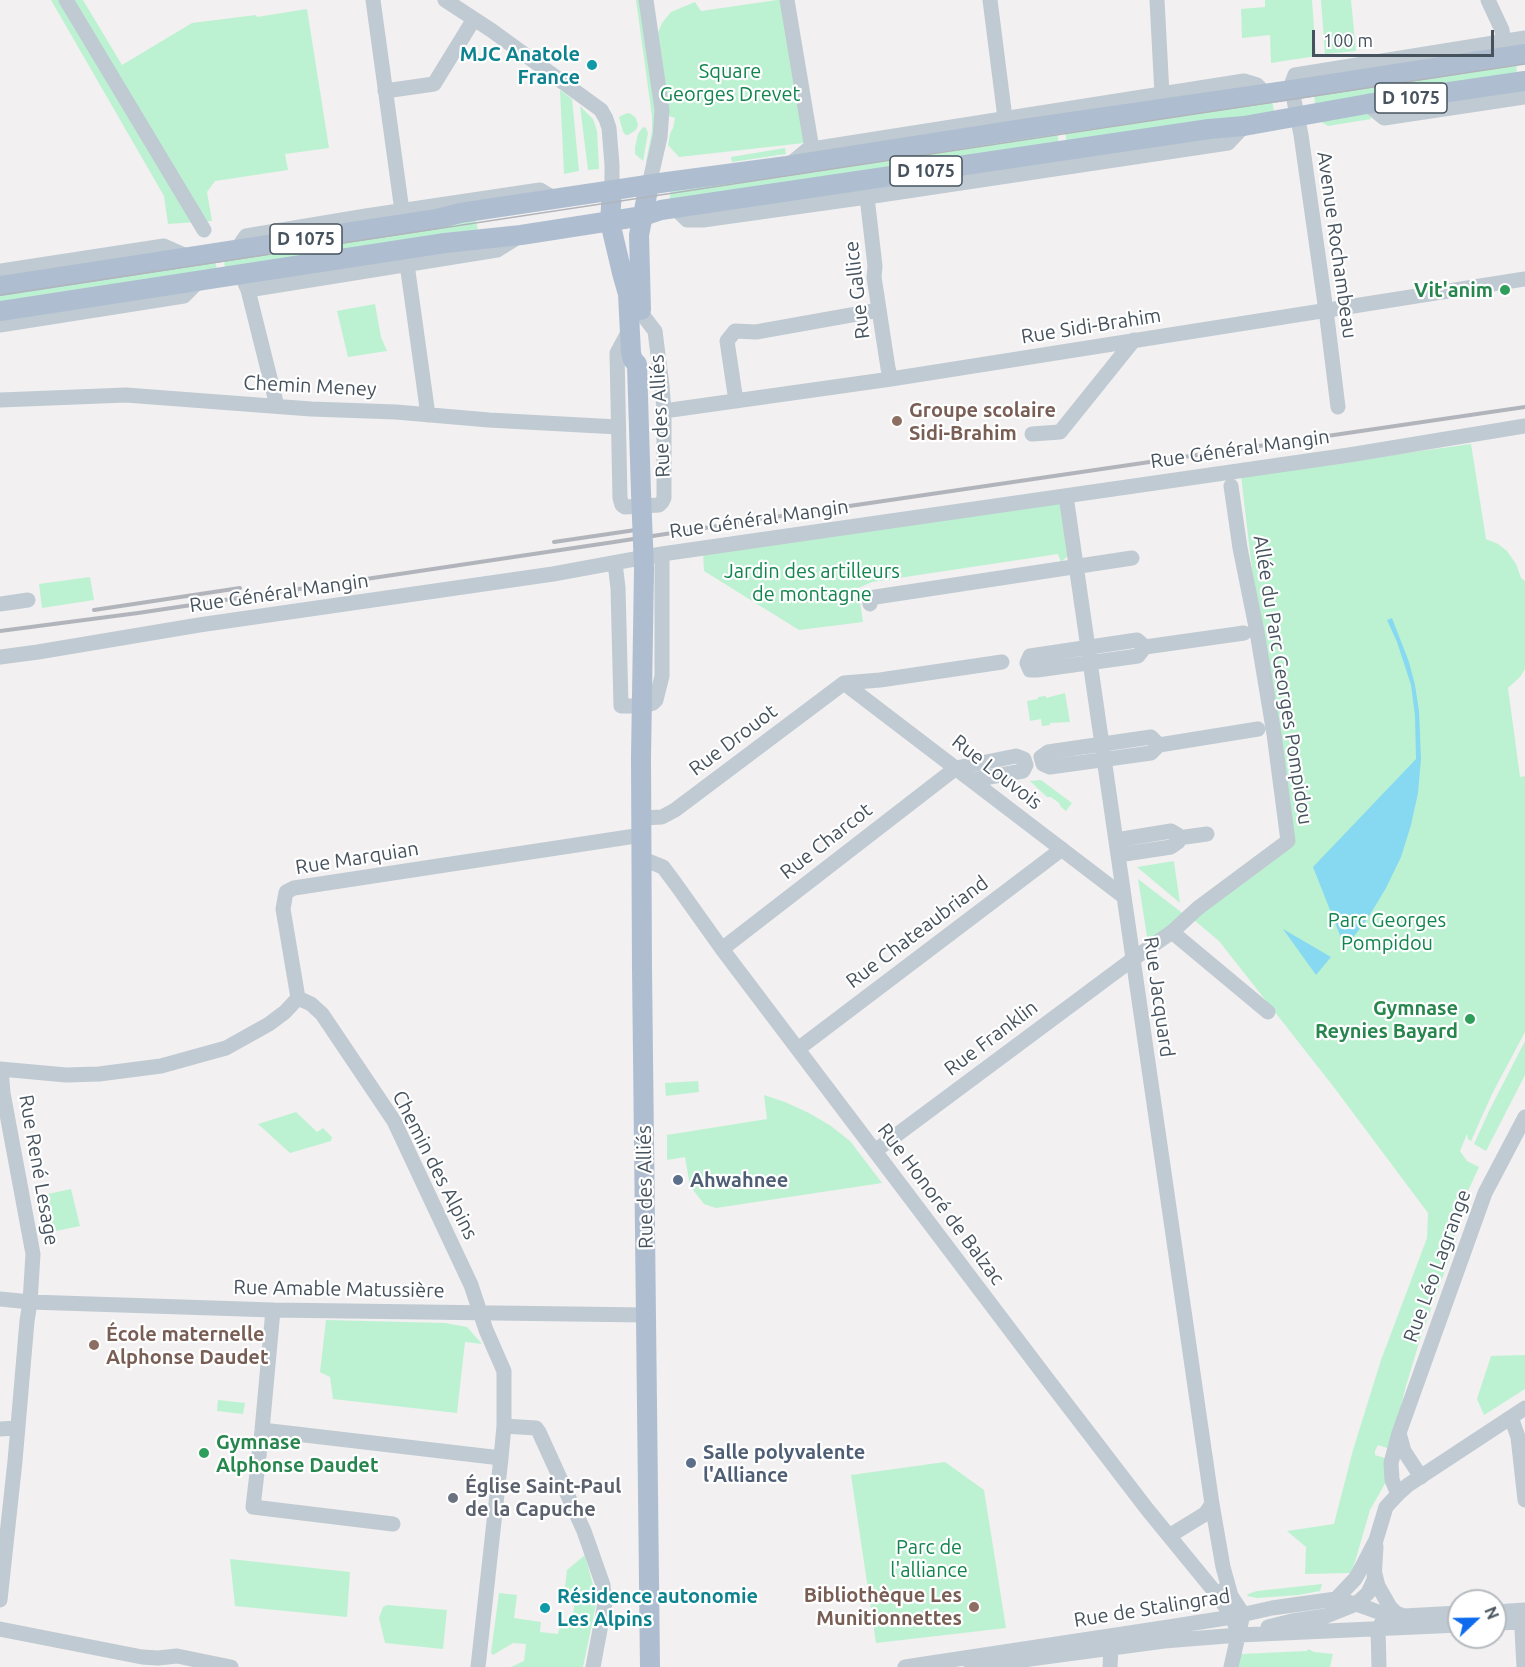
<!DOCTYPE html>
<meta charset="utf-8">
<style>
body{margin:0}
#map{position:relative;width:1525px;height:1667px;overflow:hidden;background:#f2f0f0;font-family:Ubuntu,sans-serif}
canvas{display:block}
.north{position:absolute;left:1447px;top:1589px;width:60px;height:60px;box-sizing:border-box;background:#fff;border:2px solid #b5babf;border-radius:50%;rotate:68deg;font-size:16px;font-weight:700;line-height:24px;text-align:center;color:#46535e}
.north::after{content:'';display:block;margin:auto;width:21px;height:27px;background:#0f6bed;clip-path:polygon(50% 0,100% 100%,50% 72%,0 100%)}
.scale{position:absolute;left:1312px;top:30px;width:182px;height:27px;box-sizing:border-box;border:3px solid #46535e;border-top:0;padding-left:8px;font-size:18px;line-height:21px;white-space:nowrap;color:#46535e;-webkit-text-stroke:4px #fff;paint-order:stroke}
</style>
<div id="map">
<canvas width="1525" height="1667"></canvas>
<div class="north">N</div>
<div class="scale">100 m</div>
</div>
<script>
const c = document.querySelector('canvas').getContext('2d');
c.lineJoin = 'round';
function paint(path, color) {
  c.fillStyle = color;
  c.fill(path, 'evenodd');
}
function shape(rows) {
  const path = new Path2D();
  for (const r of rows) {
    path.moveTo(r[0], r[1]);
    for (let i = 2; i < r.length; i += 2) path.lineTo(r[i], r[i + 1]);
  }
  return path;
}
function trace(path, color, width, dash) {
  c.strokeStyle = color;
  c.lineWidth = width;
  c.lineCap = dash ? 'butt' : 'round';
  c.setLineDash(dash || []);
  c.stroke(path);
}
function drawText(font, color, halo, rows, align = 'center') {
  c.font = font + ' Ubuntu,sans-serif';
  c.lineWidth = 4.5;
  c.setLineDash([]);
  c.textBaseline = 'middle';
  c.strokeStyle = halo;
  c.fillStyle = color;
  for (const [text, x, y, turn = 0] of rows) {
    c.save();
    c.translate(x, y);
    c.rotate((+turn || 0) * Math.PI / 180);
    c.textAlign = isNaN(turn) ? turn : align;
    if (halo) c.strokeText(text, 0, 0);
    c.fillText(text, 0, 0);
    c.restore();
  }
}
const green = shape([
 [51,0,83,0,122,65,192,23,256,15,257,17,307,9,329,148,285,154,288,170,215,181,207,192,212,221,168,224,164,196],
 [636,0,639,0,655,110,653,136,648,162,646,162,652,131,652,116],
 [777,0,782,0,804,143,679,157,668,145,670,134,673,128,675,118,669,116,658,33,662,23,671,12,695,2,701,11],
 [1265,0,1312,0,1316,56,1271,63,1270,35,1242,38,1241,9,1265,7],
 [1321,0,1351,0,1356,51,1325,54],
 [1516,62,1517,75,1315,105,1314,93],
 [560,90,572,99,579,171,564,174],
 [1272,99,1274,112,1067,143,1065,131],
 [580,106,593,119,597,131,599,169,588,170],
 [1370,112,1371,119,1328,126,1318,120],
 [627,113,631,114,636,118,638,125,636,130,628,135,626,135,623,132,619,117],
 [643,127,646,128,648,133,643,161,635,154,635,147,638,134],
 [1057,132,1059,144,900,168,899,156],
 [785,148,786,154,732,162,731,157],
 [891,157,892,170,669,203,671,190],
 [476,220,478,231,225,270,224,258],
 [215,259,217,271,0,303,0,292],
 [375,304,381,337,387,351,348,357,337,311],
 [1471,444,1486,539,1498,544,1507,551,1516,564,1521,578,1525,581,1525,669,1520,677,1508,688,1520,777,1525,776,1525,1032,1492,1094,1471,1141,1468,1139,1467,1134,1460,1151,1467,1161,1479,1167,1450,1230,1457,1238,1421,1336,1406,1386,1390,1449,1378,1445,1375,1451,1375,1455,1388,1459,1387,1480,1370,1510,1354,1565,1350,1573,1305,1574,1306,1547,1287,1531,1334,1524,1353,1450,1381,1360,1427,1238,1428,1213,1333,1086,1219,941,1187,914,1284,840,1241,476],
 [1062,502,1069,555,1061,562,1058,554,872,582,858,588,863,622,799,630,704,571,703,552],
 [90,577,94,600,42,608,39,584],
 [1065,693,1070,722,1050,723,1050,725,1042,726,1041,719,1030,721,1027,701,1038,699,1038,697,1046,696,1046,698],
 [1041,780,1072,803,1066,811,1061,807,1059,803,1051,797,1047,797,1030,781],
 [1174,861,1174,862,1180,903,1137,867],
 [1138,879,1185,915,1148,943],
 [1525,1041,1525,1075,1486,1151,1474,1144,1489,1111],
 [698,1081,699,1092,666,1096,665,1083],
 [764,1095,785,1102,809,1113,831,1126,850,1141,882,1183,716,1208,704,1204,690,1186,685,1157,667,1160,667,1135,767,1119],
 [296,1112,317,1132,323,1128,332,1137,331,1141,290,1153,258,1124],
 [71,1189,80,1226,51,1232,43,1195],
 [326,1320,445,1323,467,1327,482,1344,465,1342,457,1413,333,1399,330,1377,320,1372],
 [1525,1355,1525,1389,1484,1415,1477,1399,1491,1356],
 [218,1400,245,1403,243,1414,217,1411],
 [945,1462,984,1490,1006,1628,876,1643,851,1475],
 [585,1555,597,1600,583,1667,511,1667,524,1661,526,1644,513,1643,493,1655,491,1653,499,1593,517,1595,514,1618,541,1622,540,1632,558,1634,560,1624,572,1625,575,1598,564,1596,567,1570],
 [230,1559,350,1572,347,1617,235,1606],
 [1322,1584,1320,1591,1298,1595,1257,1598,1247,1596,1248,1594,1257,1591],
 [387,1605,447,1610,443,1649,385,1643,379,1618,383,1607],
 [1308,1649,1314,1652,1333,1654,1330,1667,1236,1667,1241,1654,1307,1651]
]);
const water = shape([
 [1392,618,1409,662,1415,685,1419,711,1421,759,1418,793,1411,825,1401,857,1386,888,1368,918,1345,948,1313,867,1416,759,1415,716,1411,685,1397,642,1387,620],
 [1283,929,1331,957,1316,975]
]);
const minor = shape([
 [66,0,204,230],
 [373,0,402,211],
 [445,0,491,30,601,110,606,119,609,128,612,165,612,190],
 [646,0,662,110,660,137,649,185],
 [787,0,812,149],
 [990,0,1005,118],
 [1157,0,1162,94],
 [1488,0,1502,30,1504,42],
 [385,91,434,84,474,19],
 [1367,104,1384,118,1525,97],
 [789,165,807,150,812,149,1244,81,1257,85,1266,94],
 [867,197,875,266,874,277,888,368,891,379],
 [676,209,687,220,703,220,867,197,1228,143,1244,126],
 [237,249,246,236,366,216,540,190,555,199],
 [407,264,428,415],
 [0,271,164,246,189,257],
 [244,281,248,290,277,406],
 [248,290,497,250,518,237],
 [0,325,184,296,200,280],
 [631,327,617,353,620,498,622,505,625,507,659,505,662,502,664,498,664,411,662,386,655,331,641,313],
 [0,400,126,395,311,409,396,412,489,420,618,427],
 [736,401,727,341,735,331,756,332,879,310],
 [1338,407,1327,318,1301,135,1292,90,1292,83,1295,75,1525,38],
 [664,411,891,379,1525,279],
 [1032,434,1060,432,1134,340],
 [1066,496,1212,1504,1223,1567,1231,1596],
 [615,563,618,588,621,706,643,706,653,703,656,700,662,676,662,554],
 [0,604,28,600],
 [870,604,869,598,1132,558],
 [1137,640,1145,647,1138,656,1037,670,1030,670,1027,663,1030,656,1137,640],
 [1145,647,1244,633],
 [0,657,38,652,199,625,553,574,662,554,1349,455,1525,426],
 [844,683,1123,896],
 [844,683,880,680,1002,662],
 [1151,737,1159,745,1151,753,1050,767,1043,764,1041,757,1048,752,1151,737],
 [1159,745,1258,729],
 [642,818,662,817,675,810,844,683],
 [1178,838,1207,834],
 [1116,840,1171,831,1178,835,1178,842,1171,847,1118,855],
 [643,859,663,867,675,883,722,949,1045,1376,1147,1509,1219,1597,1232,1617,1239,1635],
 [1172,932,1268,1012],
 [722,949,956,768,1016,756,1024,759,1026,765,1023,771,973,780],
 [298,998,311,1004,322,1014,394,1121,471,1285,486,1330,504,1371,504,1426,501,1458,478,1667],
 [298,998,283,909,286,892,294,888,642,835],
 [798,1049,1062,849],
 [0,1069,66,1075,99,1074,161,1066,226,1048,269,1024,285,1012,298,998],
 [875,1151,1133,959,1172,932,1198,908,1288,841,1274,734,1257,632,1240,548,1231,486],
 [0,1299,30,1302,273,1310,646,1315],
 [273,1310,262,1430,253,1507,393,1524],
 [1511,1417,1518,1437,1525,1500],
 [504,1426,536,1428,539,1432,584,1531,603,1585,605,1603,593,1667],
 [0,1429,17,1428],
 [262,1430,501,1458],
 [1399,1433,1404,1451,1421,1477],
 [1398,1494,1392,1480,1391,1463,1399,1433,1485,1193,1525,1117],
 [1169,1536,1205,1514,1212,1504],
 [1375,1574,1378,1586,1390,1607,1396,1613,1404,1616],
 [1223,1590,1231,1596,1243,1614,1231,1667],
 [1336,1599,1355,1579,1362,1567,1376,1540,1386,1507,1398,1494,1408,1485,1525,1408],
 [0,1600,15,1461,27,1321,30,1302,33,1254,3,1093,1,1070],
 [1521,1611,1524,1667],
 [1495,1612,1525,1610],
 [1495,1623,1525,1622],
 [1268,1627,1292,1621,1326,1616,1356,1604,1368,1593,1374,1580,1376,1546],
 [0,1629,142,1657,158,1658,177,1656,231,1667],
 [905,1667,1169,1627,1232,1617,1272,1608,1336,1599,1356,1604,1387,1615,1404,1616,1459,1613],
 [971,1667,1164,1641,1239,1635,1459,1625],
 [1110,1667,1111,1647],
 [1379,1667,1378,1628,1384,1620]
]);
const major = shape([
 [612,190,610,222,622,273,628,294,631,353,633,360,637,364,641,493],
 [0,286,437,219,460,213,667,182,787,166,1023,129,1292,90,1525,54],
 [641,310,639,235,649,185],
 [0,311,445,243,521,235,643,216,661,210,1209,129,1244,126,1367,104,1525,81],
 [644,569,641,758,642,969,650,1667]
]);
const tram = shape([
 [0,295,1525,64]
]);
const rail = shape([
 [554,542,649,528],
 [94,610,240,588],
 [0,631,138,613,614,542,788,515,1525,407]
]);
const majorBridge = shape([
 [641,493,644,569]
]);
const markers = [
 [592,65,6,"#0f9aa8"],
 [1505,290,6,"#2e9e5b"],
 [897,421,6,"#8d6e63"],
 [1470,1019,6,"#2e9e5b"],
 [678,1180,6,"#5c6f8a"],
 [94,1345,6,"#8d6e63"],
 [204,1453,6,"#2e9e5b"],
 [691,1463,6,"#5c6f8a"],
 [453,1498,6,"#6b7280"],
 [974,1607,6,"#8d6e63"],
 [545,1608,6,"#0f9aa8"]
];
const shields = [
 [1411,98,72],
 [926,171,72],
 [306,239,72]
];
const shieldNames = [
 ["D 1075",1411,98],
 ["D 1075",926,171],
 ["D 1075",306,239]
];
const cultureNames = [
 ["MJC Anatole",580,54],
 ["France",580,77],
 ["Résidence autonomie",557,1596,"left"],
 ["Les Alpins",557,1619,"left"]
];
const parkNames = [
 ["Square",730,71],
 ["Georges Drevet",730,94],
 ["Jardin des artilleurs",812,571],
 ["de montagne",812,594],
 ["Parc Georges",1387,920],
 ["Pompidou",1387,943],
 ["Parc de",929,1547],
 ["l'alliance",929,1570]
];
const streetNames = [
 ["Avenue Rochambeau",1337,245,82],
 ["Rue Gallice",857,290,-97],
 ["Rue Sidi-Brahim",1091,326,-9],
 ["Chemin Meney",310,386,3],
 ["Rue des Alliés",660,416,-93],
 ["Rue Général Mangin",1240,449,-8],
 ["Rue Général Mangin",759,519,-8],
 ["Rue Général Mangin",279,593,-8],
 ["Allée du Parc Georges Pompidou",1283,680,81],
 ["Rue Drouot",733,740,-37],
 ["Rue Louvois",997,772,38],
 ["Rue Charcot",826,841,-38],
 ["Rue Marquian",357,858,-9],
 ["Rue Chateaubriand",917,932,-37],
 ["Rue Jacquard",1159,997,82],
 ["Rue Franklin",991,1038,-37],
 ["Chemin des Alpins",435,1165,63],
 ["Rue René Lesage",39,1170,80],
 ["Rue des Alliés",645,1187,-91],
 ["Rue Honoré de Balzac",941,1204,53],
 ["Rue Léo Lagrange",1437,1266,-70],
 ["Rue Amable Matussière",339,1289,1],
 ["Rue de Stalingrad",1152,1608,-9]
];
const leisureNames = [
 ["Vit'anim",1493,290],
 ["Gymnase",1458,1008],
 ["Reynies Bayard",1458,1031],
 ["Gymnase",216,1442,"left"],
 ["Alphonse Daudet",216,1465,"left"]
];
const educationNames = [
 ["Groupe scolaire",909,410],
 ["Sidi-Brahim",909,433],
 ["École maternelle",106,1334],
 ["Alphonse Daudet",106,1357],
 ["Bibliothèque Les",962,1595,"right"],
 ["Munitionnettes",962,1618,"right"]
];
const serviceNames = [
 ["Ahwahnee",690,1180],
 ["Salle polyvalente",703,1452],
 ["l'Alliance",703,1475]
];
const worshipNames = [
 ["Église Saint-Paul",465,1486],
 ["de la Capuche",465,1509]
];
paint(green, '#bcf2d2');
paint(water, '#87d9f1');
trace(minor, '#c0cad2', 15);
trace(major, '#aebed0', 20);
trace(tram, '#b1b5bb', 1.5);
trace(rail, '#b1b5bb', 4);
trace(majorBridge, '#aebed0', 20);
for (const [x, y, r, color] of markers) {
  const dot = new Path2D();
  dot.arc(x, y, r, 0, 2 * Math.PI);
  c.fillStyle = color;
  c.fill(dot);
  trace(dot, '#fff', 2);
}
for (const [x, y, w] of shields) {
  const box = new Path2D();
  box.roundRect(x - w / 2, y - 15, w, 30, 4.5);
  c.fillStyle = '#fff';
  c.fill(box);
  trace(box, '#46535e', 1.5);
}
drawText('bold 18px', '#46535e', null, shieldNames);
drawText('bold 20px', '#0d838f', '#fff', cultureNames, 'right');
drawText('20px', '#12854e', '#fff', parkNames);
drawText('20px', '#46535e', '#fff', streetNames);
drawText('bold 20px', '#27864d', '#fff', leisureNames, 'right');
drawText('bold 20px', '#785e54', '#fff', educationNames, 'left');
drawText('bold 20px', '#4e5e75', '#fff', serviceNames, 'left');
drawText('bold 20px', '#5b616d', '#fff', worshipNames, 'left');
</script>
